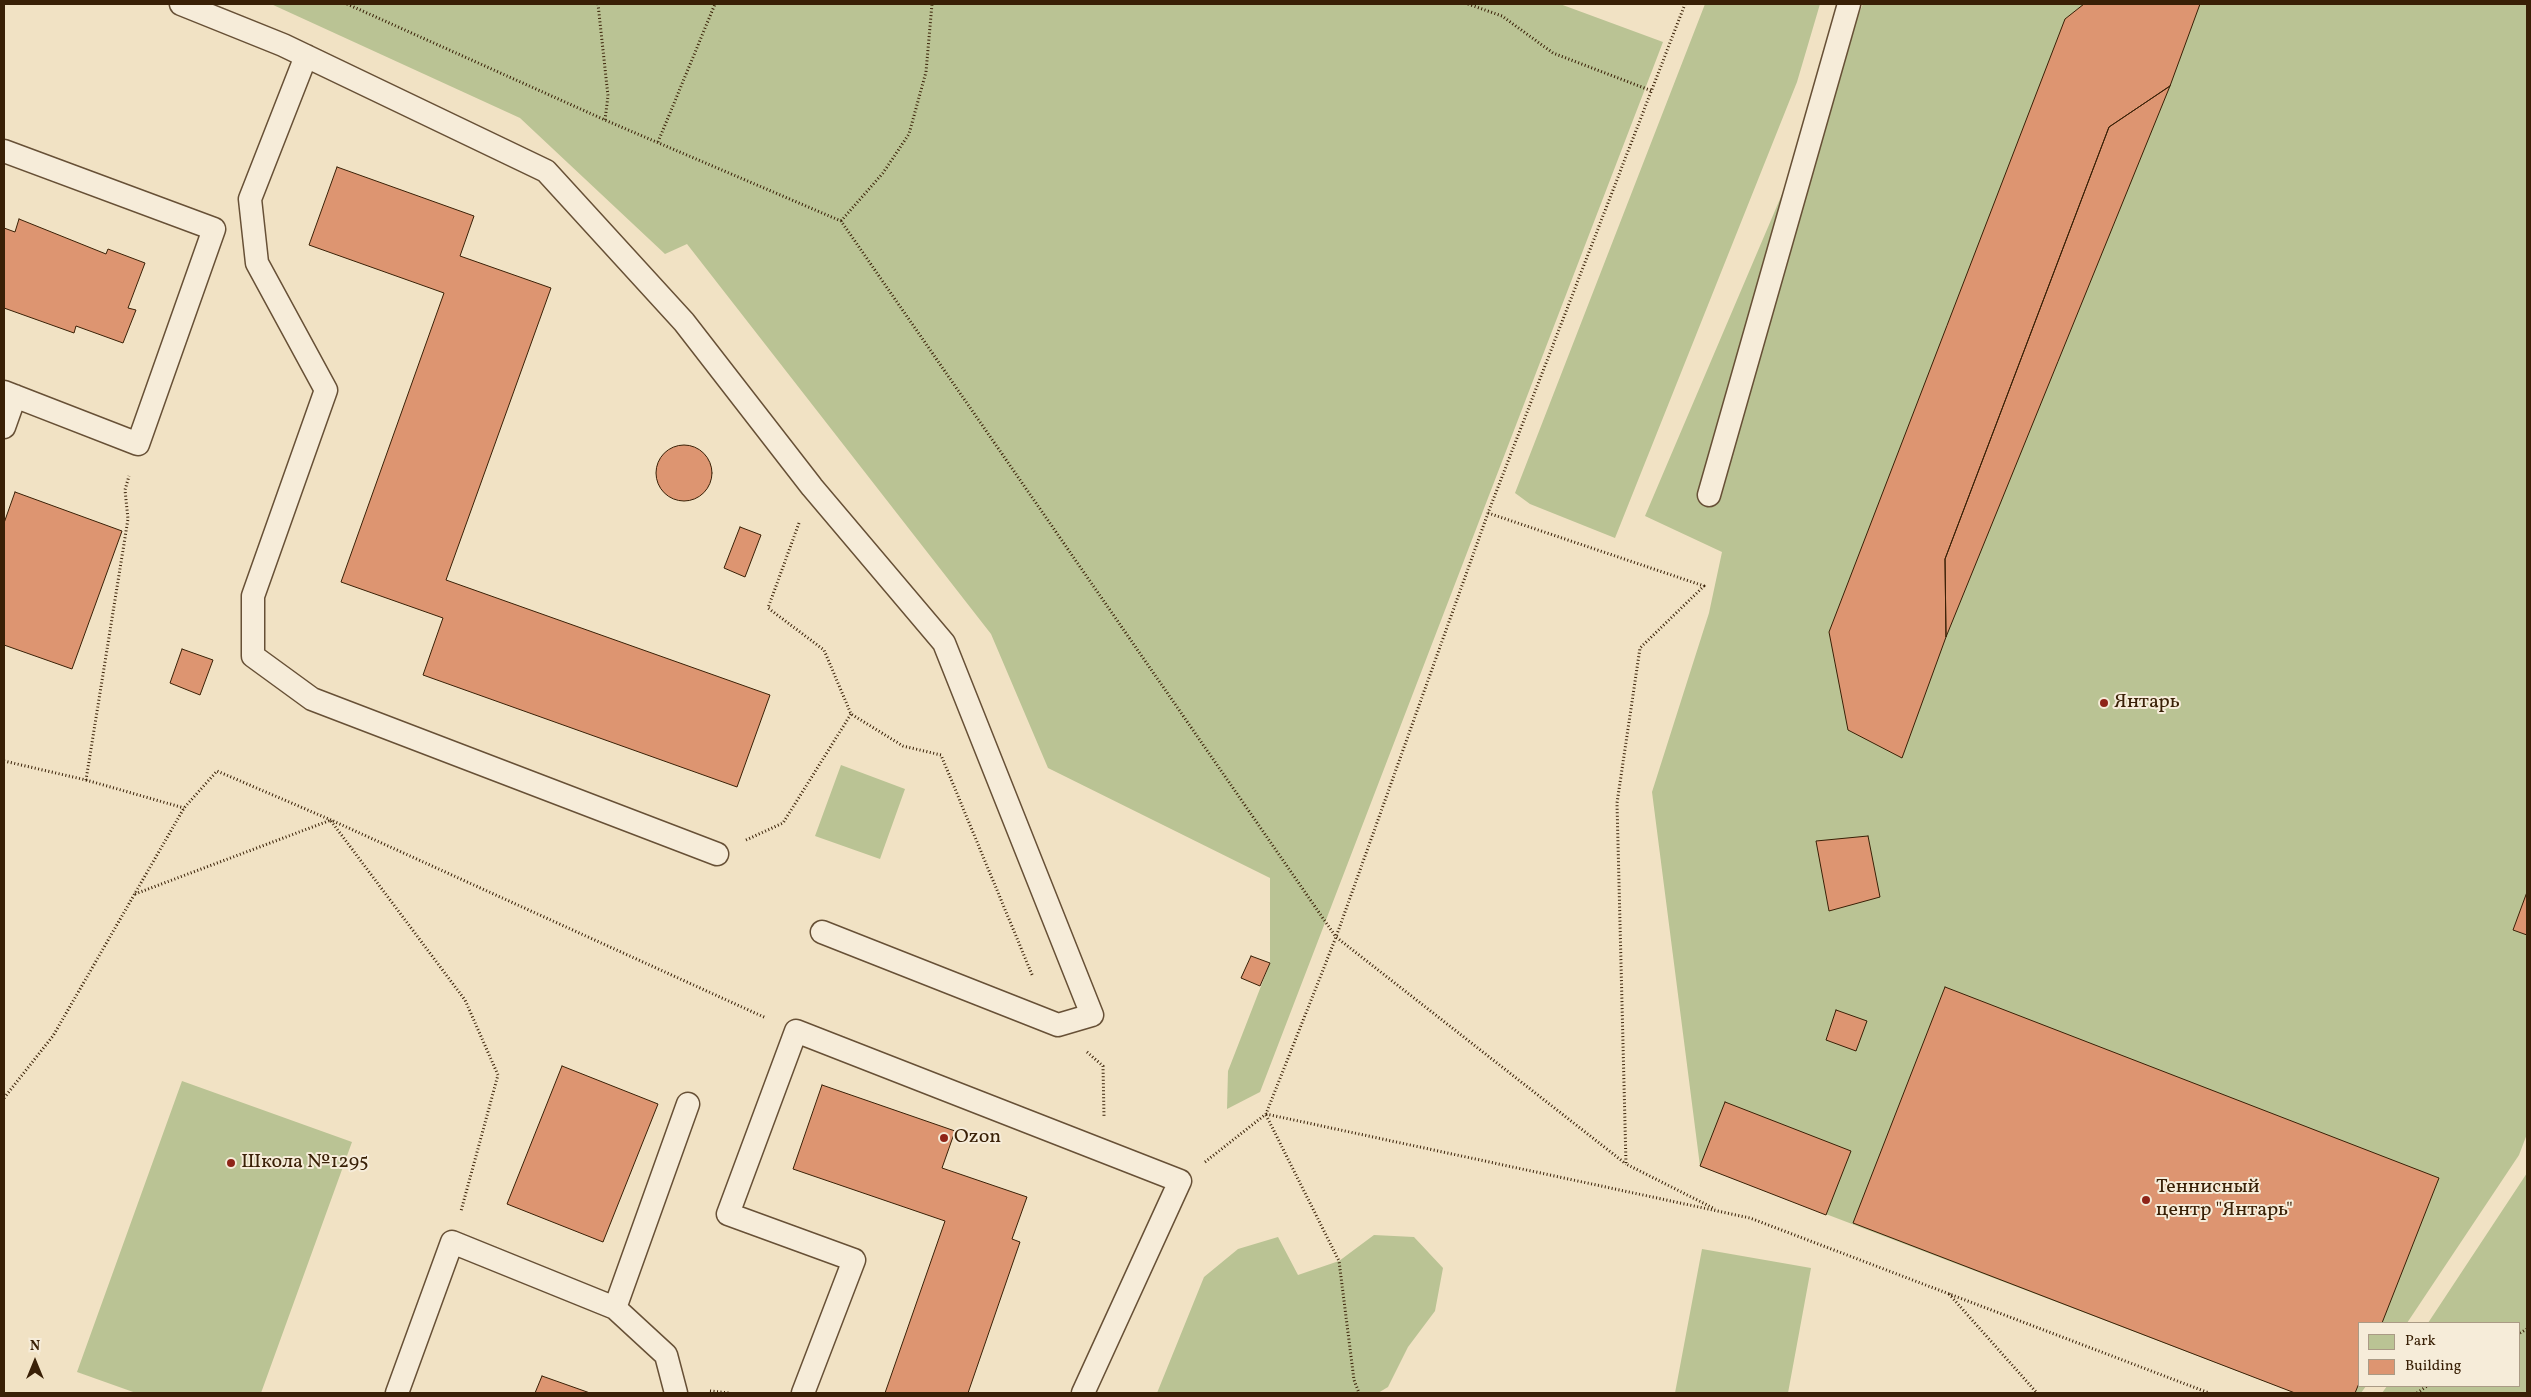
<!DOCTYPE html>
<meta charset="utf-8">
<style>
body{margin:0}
#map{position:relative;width:2531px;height:1397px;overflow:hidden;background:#f1e2c4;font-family:Vollkorn,serif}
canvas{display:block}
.frame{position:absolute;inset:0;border:5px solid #392006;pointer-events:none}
.legend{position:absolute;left:2358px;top:1322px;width:162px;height:65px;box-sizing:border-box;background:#f6ecd9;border:1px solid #aa9a85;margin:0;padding:6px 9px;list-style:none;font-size:15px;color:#392006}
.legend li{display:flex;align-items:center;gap:10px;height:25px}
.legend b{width:25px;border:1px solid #aa9a85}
.north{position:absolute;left:10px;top:1337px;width:50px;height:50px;-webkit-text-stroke:4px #f6ecd9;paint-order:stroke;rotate:0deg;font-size:14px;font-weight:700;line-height:20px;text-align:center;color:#392006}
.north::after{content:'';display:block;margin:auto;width:18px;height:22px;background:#392006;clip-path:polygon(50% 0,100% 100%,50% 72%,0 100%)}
</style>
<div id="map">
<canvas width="2531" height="1397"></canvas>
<div class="frame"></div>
<ul class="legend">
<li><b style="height:14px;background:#bac394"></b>Park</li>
<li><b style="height:14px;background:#dd9571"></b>Building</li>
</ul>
<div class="north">N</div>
</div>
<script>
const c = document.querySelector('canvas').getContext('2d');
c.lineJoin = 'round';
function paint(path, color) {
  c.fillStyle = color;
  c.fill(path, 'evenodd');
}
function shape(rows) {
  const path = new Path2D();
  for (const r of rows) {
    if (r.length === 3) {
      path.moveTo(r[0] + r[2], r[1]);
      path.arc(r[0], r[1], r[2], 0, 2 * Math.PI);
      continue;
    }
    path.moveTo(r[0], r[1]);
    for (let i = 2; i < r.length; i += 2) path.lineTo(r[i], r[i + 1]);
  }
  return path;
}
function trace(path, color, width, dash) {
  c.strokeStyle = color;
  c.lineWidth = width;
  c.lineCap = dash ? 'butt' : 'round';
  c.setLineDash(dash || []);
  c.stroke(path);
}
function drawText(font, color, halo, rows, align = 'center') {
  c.font = font + ' Vollkorn,serif';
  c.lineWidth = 4;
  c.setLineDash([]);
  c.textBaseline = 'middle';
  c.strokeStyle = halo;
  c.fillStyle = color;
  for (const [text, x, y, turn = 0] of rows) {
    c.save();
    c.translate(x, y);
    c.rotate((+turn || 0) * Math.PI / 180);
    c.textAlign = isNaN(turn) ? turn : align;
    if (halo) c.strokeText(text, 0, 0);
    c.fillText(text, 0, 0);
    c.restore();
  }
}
const green = shape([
 [271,4,1560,4,1663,42,1260,1092,1227,1109,1228,1071,1270,963,1270,878,1048,768,991,634,687,244,665,254,520,118],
 [1705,4,1820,4,1797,82,1615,538,1530,504,1515,493],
 [1863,4,2527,4,2527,1134,2519,1155,2407,1323,2360,1323,2360,1386,2366,1386,2361,1393,2295,1393,1700,1166,1652,792,1709,613,1722,552,1645,516],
 [841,765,905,789,880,859,815,836],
 [182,1081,352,1142,261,1393,136,1393,77,1372],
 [2527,1173,2527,1393,2382,1393,2387,1386,2520,1386,2520,1323,2428,1323],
 [1374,1235,1414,1237,1443,1268,1435,1311,1408,1347,1388,1387,1378,1393,1157,1393,1204,1277,1238,1249,1278,1237,1298,1275,1339,1261],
 [1702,1249,1811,1268,1788,1393,1675,1393]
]);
const building = shape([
 [2084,4,2200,4,2170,86,2109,127,1945,559,1946,637,1902,758,1848,730,1829,632,2065,19,2084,4],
 [2170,86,1946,637,1945,559,2109,127,2170,86],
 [337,167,474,216,460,256,551,288,446,580,770,695,737,787,423,675,443,618,341,582,444,293,309,245,337,167],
 [19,219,106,254,108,249,145,263,128,308,136,310,123,343,76,326,74,333,4,308,4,228,15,232,19,219],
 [684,473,28],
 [15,492,122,531,72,669,4,645,4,523,15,492],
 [740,527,761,535,745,577,724,568,740,527],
 [182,649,213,660,200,695,170,683,182,649],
 [1868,836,1880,897,1829,911,1816,841,1868,836],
 [2527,892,2527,935,2513,930,2527,892],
 [1251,956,1270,963,1260,986,1241,978,1251,956],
 [1945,987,2439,1178,2382,1323,2360,1323,2360,1381,2355,1393,2295,1393,1853,1223,1945,987],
 [1836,1010,1867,1021,1856,1051,1826,1040,1836,1010],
 [562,1066,658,1104,603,1242,507,1204,562,1066],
 [822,1085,955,1131,942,1168,1027,1197,1012,1239,1020,1242,968,1393,885,1393,945,1221,793,1169,822,1085],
 [1725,1102,1851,1151,1826,1215,1700,1166,1725,1102],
 [542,1376,590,1393,535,1393,542,1376]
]);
const path = shape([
 [347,4,605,120,841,221,1336,937,1626,1164],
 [598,4,608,96,605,120],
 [1468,4,1502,16,1553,53,1652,91],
 [658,142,715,4],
 [841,221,883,173,909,134,926,72,932,4],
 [1488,513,1704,586,1640,648,1617,803,1626,1164,1715,1209],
 [799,523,768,608,824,650,851,714,903,746,941,755,1033,977],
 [4,761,86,780,128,519,125,490,129,476],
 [86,780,184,808],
 [331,821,465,1000,498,1075,461,1211],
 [746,840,783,823,851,714],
 [135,894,331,820],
 [1087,1052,1103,1066,1104,1116],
 [4,1098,53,1036,184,808,217,771,331,820,766,1018],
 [1266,1114,1750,1218,2209,1393],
 [1266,1115,1339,1261,1354,1380,1359,1393],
 [1205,1162,1266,1114,1336,937,1488,513,1685,4],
 [1949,1294,2037,1393],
 [2520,1333,2527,1329],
 [710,1391,729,1393],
 [2417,1393,2427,1386]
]);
const service = shape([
 [181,4,283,45,546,171,684,322,812,487,944,643,1092,1015,1058,1025,822,932],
 [306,56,250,199,257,263,326,390,253,596,253,656,312,699,717,854],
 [4,151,214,229,138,444,4,392],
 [4,427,15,396],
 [1709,495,1849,4],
 [615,1308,666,1355,676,1393],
 [397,1393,452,1242,615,1308,688,1104],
 [803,1393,854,1260,728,1214,796,1031,1180,1181,1083,1393]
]);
const markers = [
 [2104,703,5,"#8f2418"],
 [944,1138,5,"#8f2418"],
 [231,1163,5,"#8f2418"],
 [2146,1200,5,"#8f2418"]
];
const poiNames = [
 ["Янтарь",2114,703],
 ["Ozon",954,1138],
 ["Школа №1295",241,1163],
 ["Теннисный",2156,1188],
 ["центр \"Янтарь\"",2156,1211]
];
paint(green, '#bac394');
paint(building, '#dd9571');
trace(building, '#392006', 1);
trace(service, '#675036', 25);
trace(path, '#392006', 3, [1, 2.5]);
trace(service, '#f6ecd9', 22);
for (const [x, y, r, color] of markers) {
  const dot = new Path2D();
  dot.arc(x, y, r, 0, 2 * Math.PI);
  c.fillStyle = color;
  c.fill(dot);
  trace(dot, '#f6ecd9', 2);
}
drawText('20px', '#392006', '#f6ecd9', poiNames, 'left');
</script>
